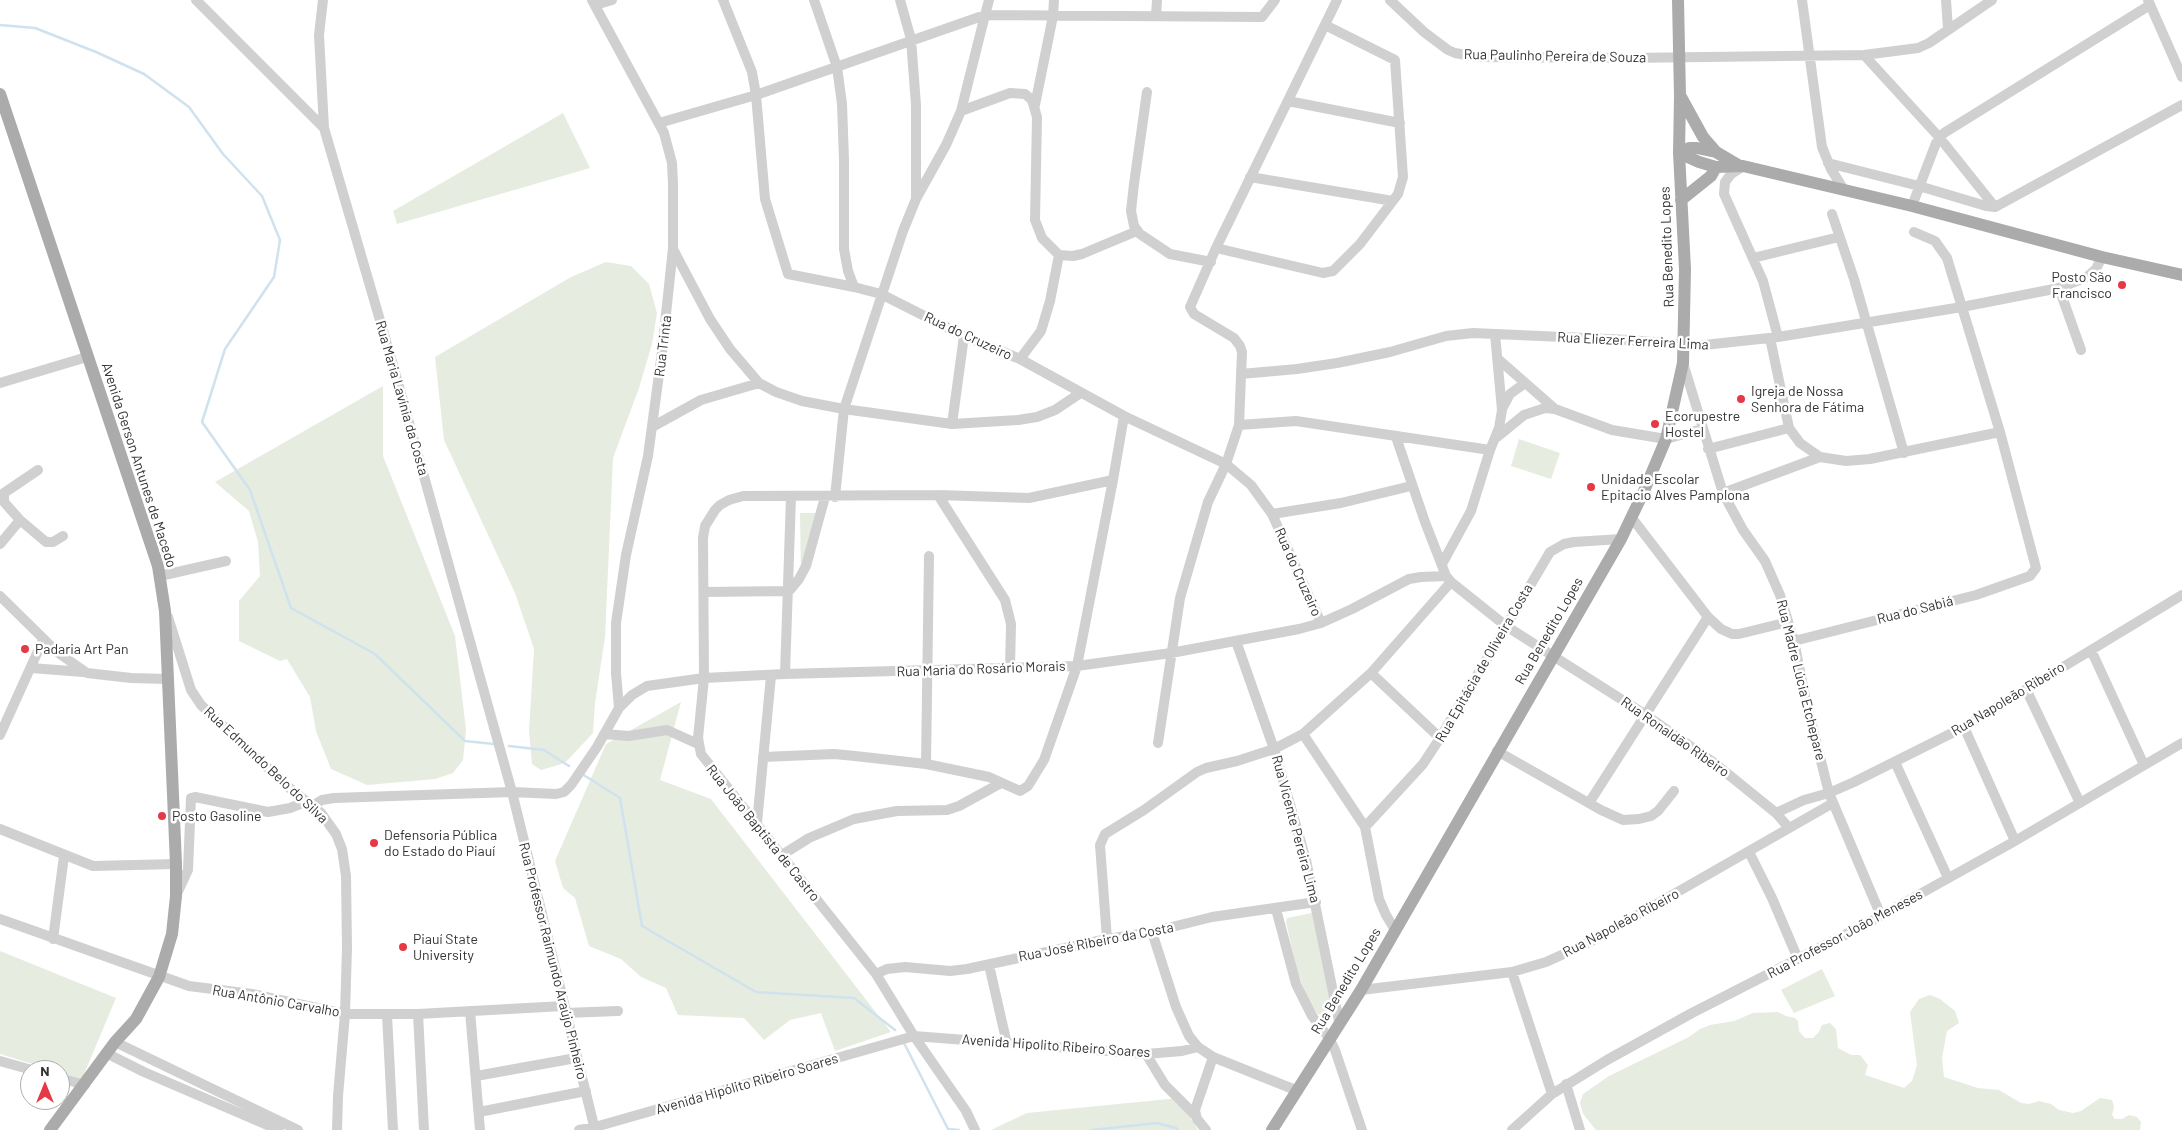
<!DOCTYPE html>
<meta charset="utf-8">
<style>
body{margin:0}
#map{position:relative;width:2182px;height:1130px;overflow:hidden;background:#fff;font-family:Barlow,sans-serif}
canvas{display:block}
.north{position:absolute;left:20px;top:1060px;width:50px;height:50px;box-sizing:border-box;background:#fff;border:1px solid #adadad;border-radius:50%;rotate:0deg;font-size:14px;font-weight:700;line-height:20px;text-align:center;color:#333}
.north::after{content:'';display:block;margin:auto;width:18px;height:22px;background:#e63946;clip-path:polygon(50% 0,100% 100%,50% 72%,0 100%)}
</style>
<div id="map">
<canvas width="2182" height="1130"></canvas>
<div class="north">N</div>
</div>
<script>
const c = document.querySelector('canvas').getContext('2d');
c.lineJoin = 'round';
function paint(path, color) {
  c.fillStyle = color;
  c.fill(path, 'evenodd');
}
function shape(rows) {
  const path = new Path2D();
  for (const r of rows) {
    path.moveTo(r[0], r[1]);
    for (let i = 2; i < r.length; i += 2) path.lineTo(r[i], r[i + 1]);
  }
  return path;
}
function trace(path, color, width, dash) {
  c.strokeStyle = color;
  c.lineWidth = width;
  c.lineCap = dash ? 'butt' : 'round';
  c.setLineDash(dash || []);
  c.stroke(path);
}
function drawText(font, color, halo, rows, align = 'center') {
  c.font = font + ' Barlow,sans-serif';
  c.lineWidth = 5;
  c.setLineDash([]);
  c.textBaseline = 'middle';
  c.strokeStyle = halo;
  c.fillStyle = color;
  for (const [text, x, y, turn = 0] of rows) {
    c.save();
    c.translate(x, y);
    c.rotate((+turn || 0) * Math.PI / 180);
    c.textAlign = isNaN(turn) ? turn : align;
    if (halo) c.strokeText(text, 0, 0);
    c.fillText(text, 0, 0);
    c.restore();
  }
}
const green = shape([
 [563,113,590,168,397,224,393,211],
 [606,262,631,266,649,284,657,313,652,344,639,388,613,458,605,637,595,703,593,733,565,763,541,770,532,764,529,731,534,649,515,593,444,440,435,357,571,277],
 [383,386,383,456,455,636,466,730,463,760,453,773,435,779,367,785,331,769,316,731,310,697,287,659,280,661,239,641,239,601,260,576,258,542,249,511,215,482],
 [1519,439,1560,453,1551,479,1511,466],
 [800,513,819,513,801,579],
 [681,702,660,780,711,799,891,1032,835,1051,821,1013,790,1020,764,1040,744,1018,678,1015,666,988,641,977,621,959,589,946,575,898,563,888,555,861,606,744],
 [1312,913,1331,1005,1329,1012,1323,1015,1317,1014,1312,1008,1297,972,1286,922,1287,918],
 [0,951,116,998,82,1079,60,1073,60,1070,52,1070,0,1054],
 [1822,969,1835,996,1794,1013,1781,990],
 [1930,995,1940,999,1955,1011,1959,1023,1947,1031,1942,1058,1944,1077,1978,1088,1999,1090,2021,1103,2029,1104,2039,1101,2051,1104,2059,1110,2073,1113,2081,1111,2100,1098,2112,1100,2114,1107,2112,1115,2115,1119,2122,1119,2129,1115,2137,1117,2141,1122,2140,1130,1596,1130,1583,1114,1580,1103,1583,1094,1609,1076,1689,1037,1700,1029,1710,1025,1734,1021,1753,1013,1778,1012,1786,1016,1795,1018,1798,1021,1799,1031,1805,1038,1813,1038,1819,1032,1822,1025,1830,1023,1836,1029,1838,1048,1851,1055,1860,1055,1868,1065,1865,1075,1904,1088,1912,1081,1917,1065,1910,1012,1919,999],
 [1179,1098,1198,1130,991,1130,1027,1113]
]);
const stream = shape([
 [0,25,35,28,96,52,144,74,189,107,223,154,262,196,280,240,274,277,225,349,202,422,250,490,291,608,375,654,465,741,494,744],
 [509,746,544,750,569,766],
 [582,774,620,798,642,926,756,992,854,998,895,1030],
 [904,1043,948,1129,959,1130],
 [1092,1130,1157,1123,1176,1128,1178,1130]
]);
const minor = shape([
 [196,0,324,128],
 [323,0,319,35,324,128,391,358,512,792,595,1130],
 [592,0,664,133,672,163,673,184,673,248,662,352,648,456,626,555,616,623,616,673,619,708],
 [723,0,752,72,756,95,765,199,788,274,854,287,881,294,964,336,1020,359,1124,416,1226,464,1251,485,1272,514,1321,623],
 [814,0,837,67,842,104,844,160,844,249,848,271,854,287],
 [900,0,911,39,916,105,916,199],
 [1390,0,1424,32,1448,50,1455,53,1477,57,1627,58,1864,55,1918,48,1929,43,1992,0],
 [1802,0,1822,147,1831,169,1844,190],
 [1946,0,1948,29],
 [2148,0,2182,77],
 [595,5,612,0],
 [1156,16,1157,0],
 [1325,25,1395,60,1403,177,1398,194,1360,244,1333,271,1323,273,1216,248,1337,0],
 [1864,55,1939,137,1995,207],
 [1147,92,1134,184,1131,211,1134,226,1140,234,1170,254,1211,262],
 [1288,101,1400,123],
 [1035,105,1053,16,1054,0],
 [961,111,1010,93,1025,94,1032,100,1037,117,1035,220,1042,238,1059,255,1073,256,1082,254,1137,231],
 [659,123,756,95,985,15,989,0],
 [1828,163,1919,186,1986,206,1995,207,2182,105],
 [1742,167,1731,174,1725,182,1724,194,1763,281,1778,337],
 [1250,177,1393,201],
 [1912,206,1936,143,1944,133,2150,5],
 [1832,214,1854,279,1904,453],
 [673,249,710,319,730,349,759,383,776,392,802,401,844,409,952,424,1018,420,1037,417,1055,410,1079,394],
 [1753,258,1839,237],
 [2059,288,2081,350],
 [1770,338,1789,428,1800,443,1820,457],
 [1020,359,1041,331,1050,301,1059,255],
 [1498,359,1555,409],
 [1683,363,1723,493,1743,530,1765,561,1780,595,1794,641,1806,701,1829,793,1881,916],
 [1241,374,1297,369,1337,363,1390,352,1446,336,1473,333,1630,340,1695,346,1778,337,1962,307,2059,288,2087,277,2096,269,2102,257],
 [0,383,87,357],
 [1502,409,1510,394,1525,383],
 [952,424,964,336],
 [1239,425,1296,421,1490,450],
 [652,427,701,400,759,383],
 [1396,437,1425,522,1446,576,1451,582,1506,626,1646,715,1713,762,1776,813,1789,828],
 [1497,437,1524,415,1545,408,1555,409,1612,430,1666,439,1702,429],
 [1708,449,1789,428],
 [1723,493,1820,457,1846,461,1870,459,2000,432],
 [938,495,1005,600,1011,624,1010,668],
 [835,497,844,409,903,231,916,199,946,145,961,111,985,15,1262,17,1275,0],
 [1272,514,1341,503,1411,486],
 [1632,518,1708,617,1721,629,1732,634,1739,634,1788,622],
 [20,520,46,542,53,542,63,536],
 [0,544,20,520,4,502,4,493,38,470],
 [1442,564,1471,511,1490,450,1499,428,1502,410,1495,334],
 [160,576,226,561],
 [705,592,789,591,799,579,806,566,825,497],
 [0,596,57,652,87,673,131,678,168,679],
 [168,617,191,690,201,705,287,786,321,813,336,834,342,849,346,876,347,948,345,1014,338,1096,337,1130],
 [1236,641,1274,749,1306,860,1339,1021],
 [1794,641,1976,595,2030,576,2036,568,2000,432,1947,258,1935,241,1914,232],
 [2091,650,2144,765],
 [31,668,83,672],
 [1371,673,1440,738],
 [785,674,791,497],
 [2026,689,2080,803],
 [1964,727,2015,841],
 [604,734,629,736,667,730,698,744],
 [1303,734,1365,827,1379,899,1386,915,1395,930],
 [0,735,43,640],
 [1158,743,1180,598,1208,502,1226,464,1239,425,1242,352,1240,346,1234,338,1194,314,1190,307,1216,248],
 [1497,751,1601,810,1623,820,1639,819,1651,816,1658,811,1674,791],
 [763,757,834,754,855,756,926,764,989,777,1020,791,1028,786,1044,760,1077,666,1113,480,1124,416],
 [1895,762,1948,878],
 [926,764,929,556],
 [1589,803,1708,617],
 [312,806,322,800,334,798,512,792,556,794,564,792,571,785,597,747,619,708,632,695,647,686,704,678,785,674,1077,666,1171,653,1299,629,1321,623,1352,609,1409,579,1421,577,1446,576],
 [1776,813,1804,800,1829,793,1854,782,1964,727,2182,595],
 [757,823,771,676],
 [1365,827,1423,764,1440,738,1550,552,1564,544,1574,542,1621,539],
 [0,829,93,866,176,864],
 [1749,852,1772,898,1798,959],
 [782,855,809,838,854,819,897,811,947,810,959,806,1001,783],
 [176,896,188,870,191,798,195,797,268,812,290,808,305,802],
 [1276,909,1296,984,1312,1016,1329,1038,1335,1050,1362,1130],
 [0,919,189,986,252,994,345,1014,418,1014,563,1006],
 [1152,932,1176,1007,1189,1036,1198,1047,1213,1057,1298,1091],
 [53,939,64,856],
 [1107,939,1100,845,1105,834,1144,810,1197,772,1206,768,1237,761,1274,749,1303,734,1371,673,1451,582],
 [989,965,1007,1044],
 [1512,972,1552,1094],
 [876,974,887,969,905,967,950,971,967,969,1107,939,1152,932,1212,917,1316,902],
 [1361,990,1512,972,1546,962,1590,942,1833,803],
 [470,1011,480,1130],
 [565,1013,618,1011],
 [418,1014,424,1130],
 [387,1015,393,1130],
 [115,1042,298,1130],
 [106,1053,144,1072,279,1130],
 [1146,1054,1165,1085,1195,1115],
 [0,1061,32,1070],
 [476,1076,576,1058],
 [60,1078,85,1085],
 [1566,1084,1580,1130],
 [479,1112,586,1091],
 [579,1130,595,1127,914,1036,1146,1054,1182,1051,1198,1047],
 [975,1130,966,1111,914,1036,876,974,701,754,698,738,704,678,703,538,705,526,715,510,720,505,729,500,743,496,938,495,1029,498,1113,480],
 [1206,1130,1197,1119,1195,1110,1213,1057],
 [1512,1130,1552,1094,1607,1060,1692,1013,1868,923,2015,841,2182,743]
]);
const major = shape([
 [0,94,158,566,165,611,176,864,176,896,172,934,159,977,136,1019,115,1042,50,1130],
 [1681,97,1703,137,1716,152],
 [1679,153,1699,162,1716,167,1743,166,1912,206,2102,257,2182,275],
 [1679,153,1689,148,1697,148,1716,152,1738,165],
 [1681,200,1711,176,1716,167],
 [1272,1130,1361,990,1621,539,1644,491,1666,439,1683,363,1685,269,1679,153,1680,96,1678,0]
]);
const markers = [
 [2122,285,5,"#e63946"],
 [1741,399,5,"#e63946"],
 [1655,424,5,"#e63946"],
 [1591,487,5,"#e63946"],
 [25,649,5,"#e63946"],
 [162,816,5,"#e63946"],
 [374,843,5,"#e63946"],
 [403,947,5,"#e63946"]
];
const streetNames = [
 ["Rua Paulinho Pereira de Souza",1555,56,1],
 ["Rua Benedito Lopes",1667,247,-92],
 ["Rua do Cruzeiro",968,336,25],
 ["Rua Eliezer Ferreira Lima",1633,341,3],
 ["Rua Trinta",663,346,-83],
 ["Rua Maria Lavínia da Costa",402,398,74],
 ["Avenida Gerson Antunes de Macedo",139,465,72],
 ["Rua do Cruzeiro",1298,572,66],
 ["Rua do Sabiá",1915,610,-14],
 ["Rua Benedito Lopes",1549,631,-60],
 ["Rua Epitácia de Oliveira Costa",1484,663,-60],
 ["Rua Maria do Rosário Morais",981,669,-2],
 ["Rua Madre Lúcia Etchepare",1801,680,76],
 ["Rua Napoleão Ribeiro",2008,699,-31],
 ["Rua Ronaldão Ribeiro",1675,737,35],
 ["Rua Edmundo Belo do Silva",266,765,43],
 ["Rua Vicente Pereira Lima",1296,829,75],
 ["Rua João Baptista de Castro",763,833,51],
 ["Rua Napoleão Ribeiro",1621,923,-28],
 ["Rua Professor João Meneses",1845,934,-28],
 ["Rua José Ribeiro da Costa",1096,942,-11],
 ["Rua Professor Raimundo Araújo Pinheiro",553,961,76],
 ["Rua Benedito Lopes",1346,981,-59],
 ["Rua Antônio Carvalho",276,1001,10],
 ["Avenida Hipolito Ribeiro Soares",1056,1046,4],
 ["Avenida Hipólito Ribeiro Soares",747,1084,-16]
];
const poiNames = [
 ["Posto São",2112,277,"right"],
 ["Francisco",2112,293,"right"],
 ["Igreja de Nossa",1751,391],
 ["Senhora de Fátima",1751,407],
 ["Ecorupestre",1665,416],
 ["Hostel",1665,432],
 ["Unidade Escolar",1601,479],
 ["Epitacio Alves Pamplona",1601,495],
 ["Padaria Art Pan",35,649],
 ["Posto Gasoline",172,816],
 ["Defensoria Pública",384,835],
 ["do Estado do Piauí",384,851],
 ["Piauí State",413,939],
 ["University",413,955]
];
paint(green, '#e6ecdf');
trace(stream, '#cfe2ee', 2.5);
trace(minor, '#d0d0d0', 10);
trace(major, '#ababab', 12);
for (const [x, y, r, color] of markers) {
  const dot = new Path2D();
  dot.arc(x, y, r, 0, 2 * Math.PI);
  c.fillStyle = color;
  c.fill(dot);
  trace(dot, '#fff', 2);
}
drawText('14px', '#333', '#fff', streetNames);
drawText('14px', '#333', '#fff', poiNames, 'left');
</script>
